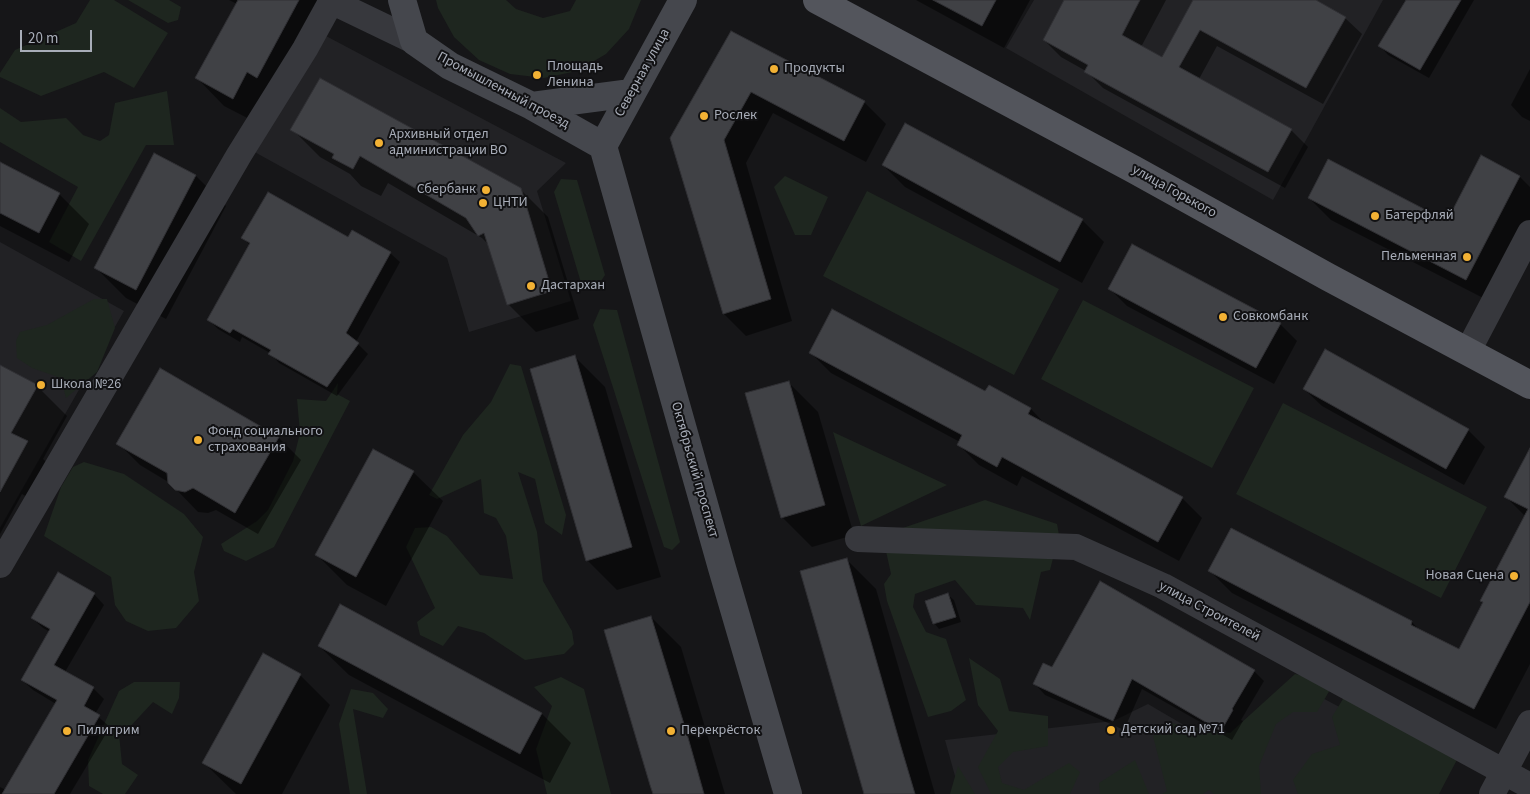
<!DOCTYPE html>
<meta charset="utf-8">
<style>
body{margin:0}
#map{position:relative;width:1530px;height:794px;overflow:hidden;background:#161618;font-family:"Source Sans 3",sans-serif}
canvas{display:block}
.scale{position:absolute;left:20px;top:30px;width:72px;height:22px;box-sizing:border-box;border:2px solid #a8adb8;border-top:0;padding-left:6px;font-size:15px;line-height:18px;white-space:nowrap;color:#a8adb8;-webkit-text-stroke:4px #111113;paint-order:stroke}
</style>
<div id="map">
<canvas width="1530" height="794"></canvas>
<div class="scale">20 m</div>
</div>
<script>
const ctx = document.querySelector('canvas').getContext('2d');
ctx.lineJoin = 'round';
function fillPath(path, color) { ctx.fillStyle = color; ctx.fill(path, 'evenodd'); }
const poly = rows => new Path2D(rows.map(r => 'M' + r).join(''));
function trace(path, color, width, dash) { ctx.strokeStyle = color; ctx.lineWidth = width; ctx.lineCap = dash ? 'butt' : 'round'; ctx.setLineDash(dash || []); ctx.stroke(path); }
function write(font, color, halo, rows, align = 'center') {
  ctx.font = font + ' "Source Sans 3",sans-serif'; ctx.lineWidth = 4; ctx.setLineDash([]); ctx.textBaseline = 'middle'; ctx.strokeStyle = halo; ctx.fillStyle = color; for (const [text, x, y, turn = 0] of rows) {
    ctx.save(); ctx.translate(x, y); ctx.rotate((+turn || 0) * Math.PI / 180); ctx.textAlign = isNaN(turn) ? turn : align; if (halo) ctx.strokeText(text, 0, 0); ctx.fillText(text, 0, 0); ctx.restore();
  }
}
const built = poly([
 [1034,0,1383,0,1273,200,1006,48],
 [309,27,566,163,537,191,571,301,469,332,447,258,240,144],
 [0,242,124,311,0,528],
 [1298,685,1445,763,1429,794,960,794,945,740,1113,721,1148,704,1223,748]
]);
const green = poly([
 [90,0,114,0,168,33,134,88,104,72,41,96,0,77,0,73,15,50,76,23],
 [128,0,169,0,181,7,178,20,168,23],
 [436,0,506,0,516,9,543,18,570,11,576,0,641,0,629,29,606,54,577,71,544,78,510,74,479,60,454,37,438,8],
 [167,91,174,145,146,145,81,261,49,242,78,187,0,142,0,108,21,122,66,118,83,135,100,141,109,135,115,103],
 [785,176,828,197,811,235,795,235,774,187],
 [561,179,577,180,605,275,595,290,582,286,554,192],
 [867,191,1059,289,1014,375,823,276],
 [94,299,107,299,115,328,97,372,66,398,61,378,32,368,17,358,16,341,20,332,47,325],
 [1083,300,1254,388,1212,468,1041,379],
 [600,309,617,310,680,542,672,550,664,547,593,325],
 [510,364,521,366,566,515,562,535,545,523,535,479,518,472,537,532,543,581,572,631,574,644,564,654,525,660,484,633,458,626,443,646,420,635,417,622,435,608,406,547,415,528,431,527,447,536,480,575,513,579,506,536,496,518,484,513,481,479,437,499,429,495,463,435,491,402],
 [338,383,337,394,350,401,274,547,246,561,224,551,221,544,257,521,268,510,293,461,300,433,297,399,326,401],
 [1283,403,1487,507,1441,598,1236,494],
 [833,432,947,485,861,526],
 [84,462,124,474,184,514,203,537,194,572,199,601,176,628,148,631,126,621,115,605,111,577,44,536,61,487,73,467],
 [985,500,1057,524,1059,535,1050,570,1041,572,1030,620,1023,608,976,605,955,580,915,594,913,607,926,632,946,639,966,700,951,711,928,717,887,601,884,584,891,574,884,542,891,532],
 [969,658,1000,679,1009,711,1048,716,1048,746,1013,752,998,767,1002,783,1024,790,1069,763,1080,772,1070,794,991,794,978,767,998,731,978,705],
 [1295,674,1334,683,1317,712,1293,712,1276,724,1259,766,1261,794,1214,794,1209,790,1203,794,1162,794,1167,791,1153,736,1170,723,1230,733],
 [561,677,584,689,611,794,547,794,536,749,552,706,534,687],
 [134,682,180,682,179,698,172,714,153,702,127,730,119,734,122,764,138,775,125,794,103,794,89,786,88,760,119,691],
 [351,689,373,693,388,709,383,718,353,709,367,794,350,794,339,724],
 [1349,689,1460,754,1439,794,1298,794,1293,780,1312,754,1340,745,1332,717],
 [1135,760,1149,794,1100,794,1099,783],
 [958,766,975,794,950,794]
]);
const shadow = poly([
 [229,0,341,0,261,125,224,106,197,78,237,4],
 [916,0,1030,0,1004,48],
 [1066,0,1166,0,1141,47,1162,59,1195,0,1313,0,1345,18,1362,34,1323,104,1217,46,1199,79,1291,130,1308,147,1285,188,1103,88,1086,71,1061,57,1044,40],
 [1407,0,1474,0,1429,78,1388,55,1380,46],
 [731,33,864,102,886,124,866,162,773,113,746,163,792,321,746,336,724,314,671,138],
 [1530,69,1530,121,1522,117,1511,105],
 [292,129,520,189,548,217,579,319,536,332,508,304,489,245,482,238,388,183,381,196,361,186,350,174,320,157],
 [155,154,196,176,226,206,166,319,126,298,96,268],
 [1481,157,1520,177,1530,187,1530,221,1489,301,1331,220,1309,198,1447,223],
 [0,163,59,194,89,224,69,262,0,226],
 [883,165,1082,220,1104,242,1082,283,905,187],
 [243,238,349,239,390,253,400,262,356,342,368,354,337,396,279,363,270,353,242,337,240,342,218,329,208,319,250,245],
 [1110,289,1280,324,1297,341,1274,384,1127,306],
 [811,353,986,393,989,387,1031,409,1046,425,1182,498,1202,518,1179,561,1022,476,1017,486,979,465,959,445,960,442,831,373],
 [575,357,605,387,661,577,617,590,587,560],
 [0,366,37,386,67,416,43,459,57,472,39,504,22,494,0,534],
 [161,370,279,438,301,460,258,534,216,510,208,513,198,512,170,483,140,465,118,443],
 [788,382,818,412,854,535,812,547,782,517],
 [1304,389,1468,430,1485,447,1464,485,1322,406],
 [1530,462,1530,664,1496,729,1232,593,1210,571,1231,530,1412,622,1421,632,1459,651,1525,516,1506,497],
 [413,472,443,501,386,606,347,585,317,555],
 [846,559,876,589,935,794,865,794],
 [94,594,104,605,65,672,93,688,104,699,95,714,110,727,70,794,0,794,0,787,6,790,56,704,33,690,22,680,50,632,43,628,32,618],
 [948,595,954,600,961,622,939,629,934,623],
 [651,617,681,647,725,794,654,794],
 [319,646,542,714,571,743,550,783,349,675],
 [263,655,300,675,330,705,282,794,236,794,204,763],
 [1052,668,1254,671,1264,681,1241,720,1243,721,1232,740,1142,689,1124,730,1045,695,1035,684]
]);
const building = poly([
 [238,0,299,0,257,78,247,72,233,99,195,78,238,0],
 [933,0,996,0,982,26,933,0],
 [1064,0,1140,0,1122,35,1162,57,1193,0,1316,0,1346,17,1306,88,1200,30,1179,67,1292,129,1268,172,1084,72,1088,65,1043,40,1064,0],
 [1406,0,1461,0,1420,70,1378,46,1406,0],
 [731,31,865,101,844,141,751,92,724,140,771,299,723,314,670,138,731,31],
 [320,78,521,188,552,291,507,305,484,233,478,236,466,218,360,156,353,169,332,158,334,154,290,130,320,78],
 [905,123,1083,219,1060,262,882,165,905,123],
 [154,153,196,175,136,290,94,268,154,153],
 [1481,155,1520,176,1466,280,1308,198,1328,159,1447,221,1481,155],
 [0,162,60,193,39,233,0,213,0,162],
 [268,192,348,237,352,230,391,252,346,333,359,343,327,387,268,354,271,350,233,329,230,333,207,320,250,243,241,238,268,192],
 [1132,244,1281,323,1256,368,1108,289,1132,244],
 [832,309,985,391,989,385,1031,408,1028,414,1183,497,1158,542,1002,457,997,467,957,445,962,435,809,353,832,309],
 [1325,349,1469,429,1446,469,1303,389,1325,349],
 [575,355,632,547,586,561,530,369,575,355],
 [0,365,38,385,11,433,28,441,0,492,0,365],
 [160,368,279,437,235,513,193,488,185,492,175,490,168,483,167,473,116,444,160,368],
 [789,381,825,505,781,518,745,393,789,381],
 [1530,448,1530,602,1474,709,1208,571,1231,528,1412,621,1411,625,1459,649,1483,602,1480,601,1528,509,1504,497,1530,448],
 [373,449,414,471,356,577,315,555,373,449],
 [847,558,901,747,915,794,864,794,800,571,847,558],
 [58,572,95,593,54,665,94,687,84,706,100,715,54,794,2,794,57,700,21,680,50,629,31,618,58,572],
 [1100,581,1255,670,1232,709,1233,710,1221,731,1132,679,1113,721,1033,684,1043,663,1052,667,1100,581],
 [948,593,956,617,933,624,925,601,948,593],
 [340,604,542,713,520,754,318,646,340,604],
 [651,616,687,734,704,794,653,794,650,785,604,630,651,616],
 [263,653,301,674,241,784,202,763,263,653]
]);
const minor = poly([
 [331,1,414,41],
 [1468,351,1530,233],
 [858,539,1076,547,1163,586,1530,786],
 [0,565,239,155,305,49,332,0],
 [1492,794,1530,723]
]);
const secondary = poly([
 [402,0,414,41,450,66,532,106,603,146],
 [532,106,631,93],
 [603,146,722,568,788,794],
 [603,146,683,0]
]);
const primary = poly([
 [817,0,1133,169,1328,277,1530,385]
]);
const markers = [
 [774,69,5,"#f2b134"],
 [537,75,5,"#f2b134"],
 [704,116,5,"#f2b134"],
 [379,143,5,"#f2b134"],
 [486,190,5,"#f2b134"],
 [483,203,5,"#f2b134"],
 [1375,216,5,"#f2b134"],
 [1467,257,5,"#f2b134"],
 [531,286,5,"#f2b134"],
 [1223,317,5,"#f2b134"],
 [41,385,5,"#f2b134"],
 [198,440,5,"#f2b134"],
 [1514,576,5,"#f2b134"],
 [1111,730,5,"#f2b134"],
 [67,731,5,"#f2b134"],
 [671,731,5,"#f2b134"]
];
const poiNames = [
 ["Площадь",547,67],
 ["Ленина",547,83],
 ["Продукты",784,69],
 ["Рослек",714,116],
 ["Архивный отдел",389,135],
 ["администрации ВО",389,151],
 ["Сбербанк",476,190,"right"],
 ["ЦНТИ",493,203],
 ["Батерфляй",1385,216],
 ["Пельменная",1457,257,"right"],
 ["Дастархан",541,286],
 ["Совкомбанк",1233,317],
 ["Школа №26",51,385],
 ["Фонд социального",208,432],
 ["страхования",208,448],
 ["Новая Сцена",1504,576,"right"],
 ["Детский сад №71",1121,730],
 ["Пилигрим",77,731],
 ["Перекрёсток",681,731]
];
const streetNames = [
 ["Северная улица",643,73,-61],
 ["Промышленный проезд",503,91,28],
 ["улица Горького",1174,192,29],
 ["Октябрьский проспект",694,470,74],
 ["улица Строителей",1209,612,28]
];
fillPath(built, '#222225');
fillPath(green, '#1e261f');
fillPath(shadow, '#0007');
fillPath(building, '#404145');
trace(building, '#303034', 1);
trace(minor, '#37383d', 26);
trace(secondary, '#45474d', 28);
trace(primary, '#53555c', 28);
for (const [x, y, r, color] of markers) { const dot = new Path2D(); dot.arc(x, y, r, 0, 2 * Math.PI); ctx.fillStyle = color; ctx.fill(dot); trace(dot, '#111113', 2); }
write('14px', '#a8adb8', '#111113', poiNames, 'left');
write('14px', '#a8adb8', '#111113', streetNames);
</script>
